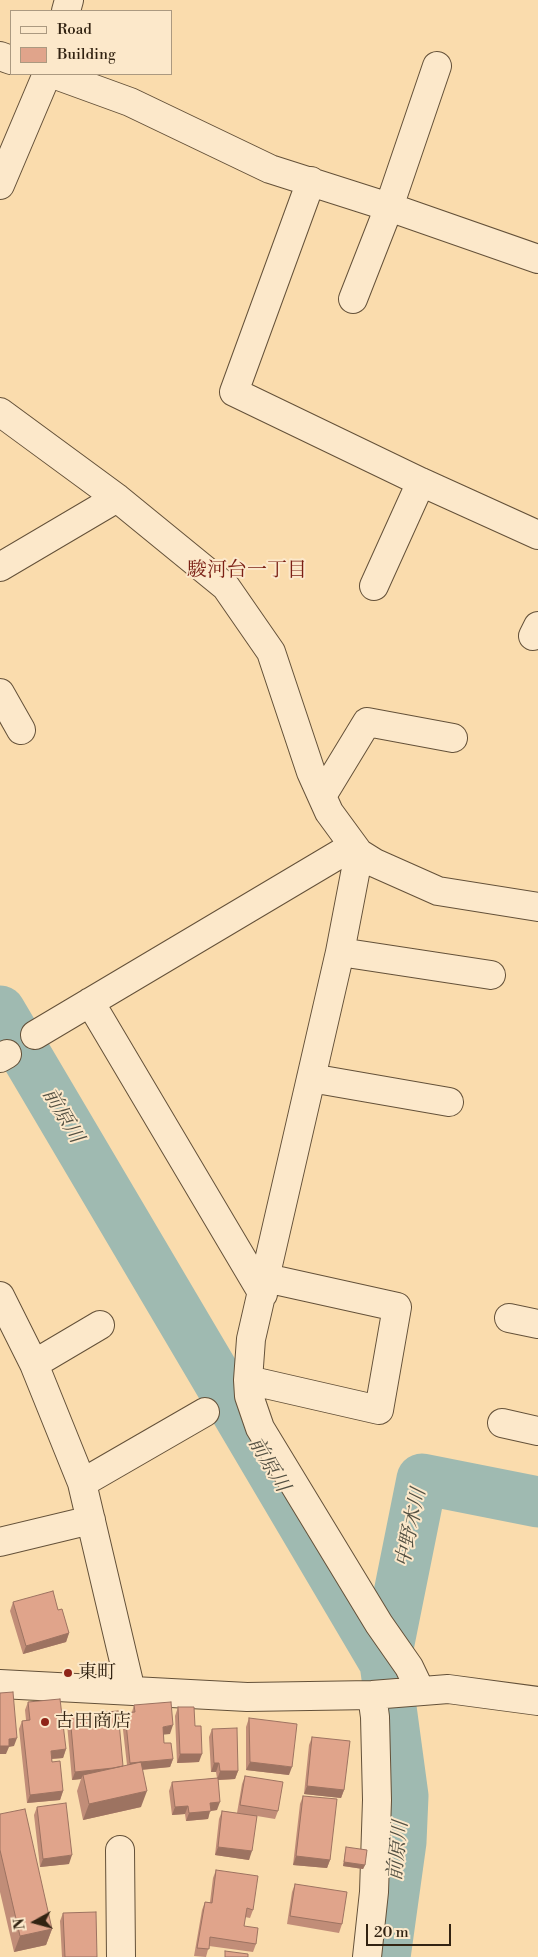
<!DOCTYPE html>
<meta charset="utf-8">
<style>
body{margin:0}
#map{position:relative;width:538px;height:1957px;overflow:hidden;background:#fadcad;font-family:"Libre Bodoni",serif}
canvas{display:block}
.legend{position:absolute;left:10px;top:10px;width:162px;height:65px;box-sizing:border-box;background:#fce8ca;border:1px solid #ab9980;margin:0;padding:6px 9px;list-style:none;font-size:15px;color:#322312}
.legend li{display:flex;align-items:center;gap:10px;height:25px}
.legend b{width:25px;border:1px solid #ab9980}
.north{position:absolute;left:10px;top:1897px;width:50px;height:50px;-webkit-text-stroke:4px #fce8ca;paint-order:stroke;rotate:263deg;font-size:14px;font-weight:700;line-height:20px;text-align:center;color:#322312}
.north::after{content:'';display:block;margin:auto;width:18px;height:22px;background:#322312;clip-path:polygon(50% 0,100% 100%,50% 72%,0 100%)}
.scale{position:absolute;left:366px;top:1924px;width:85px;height:22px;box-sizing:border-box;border:2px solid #322312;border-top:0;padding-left:6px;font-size:15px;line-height:18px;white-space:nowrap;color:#322312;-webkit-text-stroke:4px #fce8ca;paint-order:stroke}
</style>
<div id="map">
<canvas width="538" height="1957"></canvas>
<ul class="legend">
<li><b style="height:6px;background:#fce8ca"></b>Road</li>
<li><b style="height:14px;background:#e0a48b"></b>Building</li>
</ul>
<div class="north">N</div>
<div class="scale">20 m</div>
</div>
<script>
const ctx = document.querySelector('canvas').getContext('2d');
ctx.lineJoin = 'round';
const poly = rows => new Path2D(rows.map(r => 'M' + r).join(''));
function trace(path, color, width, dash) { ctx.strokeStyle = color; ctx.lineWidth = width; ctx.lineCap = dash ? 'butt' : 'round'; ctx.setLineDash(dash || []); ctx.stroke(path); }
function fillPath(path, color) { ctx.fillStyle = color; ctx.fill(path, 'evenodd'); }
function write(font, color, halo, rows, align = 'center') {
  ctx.font = font + ' "Libre Bodoni","Noto Serif JP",serif'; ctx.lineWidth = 4; ctx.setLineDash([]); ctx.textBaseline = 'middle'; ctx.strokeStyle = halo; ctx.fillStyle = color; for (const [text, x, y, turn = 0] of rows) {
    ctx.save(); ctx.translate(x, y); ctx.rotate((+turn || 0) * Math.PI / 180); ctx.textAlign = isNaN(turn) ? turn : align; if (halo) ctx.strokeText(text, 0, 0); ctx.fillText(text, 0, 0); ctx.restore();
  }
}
const river = poly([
 [0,1011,385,1663,403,1796,401,1842,385,1957],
 [385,1663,422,1479,538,1502]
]);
const minor = poly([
 [66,11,69,0],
 [0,56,11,60],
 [53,74,130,102,270,169,389,207,538,259],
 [311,181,234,392,421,482,538,535],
 [0,185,47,74],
 [353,299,389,207,437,66],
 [0,412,117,498,226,587,271,652,311,772,329,812,359,853,375,863,438,891,538,907],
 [0,567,117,498],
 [374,586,421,482],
 [533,636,538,626],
 [0,693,21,730],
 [322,796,367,722,453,738],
 [359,853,340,952,251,1339,248,1380,249,1396,260,1428,379,1624,409,1667,420,1690],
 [340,952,491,975],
 [90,1002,263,1294],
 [35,1035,353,846],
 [0,1058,7,1054],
 [311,1078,449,1102],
 [0,1296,34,1364,82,1483,131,1691],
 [509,1318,538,1324],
 [34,1364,100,1325],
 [248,1380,379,1410,397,1307,266,1278],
 [502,1423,538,1431],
 [82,1483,205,1412],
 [0,1542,91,1520],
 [0,1684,247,1697,372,1695,448,1689,538,1701],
 [120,1850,121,1957],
 [367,1957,374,1892,377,1800,375,1717,372,1695]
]);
const wall = poly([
 [13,1602,58,1610,69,1633,66,1642,23,1654,10,1611],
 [28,1702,66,1749,63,1758,52,1759,52,1762,63,1791,60,1800,27,1803,19,1729,22,1721,26,1720,25,1710],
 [134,1705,170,1734,164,1734,164,1743,173,1759,170,1767,142,1770,141,1807,83,1820,77,1791,81,1779,72,1780,67,1724,70,1715,123,1766,127,1765,122,1721,125,1713,132,1712],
 [178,1707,195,1726,199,1762,177,1763,175,1716],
 [249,1718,289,1775,246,1770,246,1727],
 [212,1729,238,1771,235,1779,218,1780,217,1810,210,1811,208,1819,186,1821,185,1814,172,1815,169,1791,172,1782,217,1778,216,1772,211,1772,209,1737],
 [312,1737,344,1790,341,1798,304,1794,309,1745],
 [245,1776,278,1811,275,1819,257,1816,249,1860,215,1855,219,1819,222,1811,237,1813,242,1784],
 [303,1796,330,1860,327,1868,293,1865,300,1804],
 [37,1807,69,1864,40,1867,34,1815],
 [0,1814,52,1929,46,1945,14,1952,0,1892],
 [346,1847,365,1865,363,1869,343,1866,345,1852],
 [216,1870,253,1910,250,1918,245,1917,244,1926,256,1944,253,1952,209,1946,206,1957,194,1956,202,1910,205,1902,210,1902,213,1878],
 [295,1884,342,1924,339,1933,287,1924,292,1892],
 [63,1913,97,1957,62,1957,60,1921]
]);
const shadedWall = poly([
 [69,1633,66,1642,23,1654,26,1646],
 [173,1725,170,1734,160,1735,163,1727],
 [17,1738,14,1746,9,1747,6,1754,0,1754,0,1746,9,1739],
 [66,1749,63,1758,48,1759,51,1751],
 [180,1754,202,1754,199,1762,177,1763],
 [173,1759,170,1767,127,1771,130,1763],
 [250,1762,292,1767,289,1775,246,1770],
 [214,1763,219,1763,216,1772,211,1772],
 [123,1767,83,1775,81,1779,72,1780,75,1772],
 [220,1771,238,1771,235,1779,217,1780],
 [307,1786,344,1790,341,1798,304,1794],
 [63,1791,60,1800,27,1803,30,1795],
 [147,1791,141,1807,83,1820,89,1804],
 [220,1802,217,1810,210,1811,208,1819,186,1821,189,1813,210,1803],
 [188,1806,185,1814,172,1815,175,1807],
 [218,1847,252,1851,249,1860,215,1855],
 [72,1855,69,1864,40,1867,43,1859],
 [296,1856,330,1860,327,1868,293,1865],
 [344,1862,365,1865,363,1869,343,1866],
 [52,1929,46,1945,14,1952,20,1936]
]);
const building = poly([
 [53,1591,58,1610,62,1609,69,1633,26,1646,13,1602,53,1591],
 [13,1692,17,1738,9,1739,9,1746,0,1746,0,1693,13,1692],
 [60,1699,66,1749,51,1751,52,1762,60,1761,63,1791,30,1795,22,1721,30,1720,28,1702,60,1699],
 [171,1702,173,1725,163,1727,164,1743,171,1743,173,1759,130,1763,125,1713,135,1712,134,1705,171,1702],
 [178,1707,194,1707,195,1726,201,1726,202,1754,180,1754,178,1707],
 [118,1711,123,1766,113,1768,75,1772,70,1715,118,1711],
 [249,1718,297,1724,292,1767,250,1762,249,1718],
 [237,1728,238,1771,220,1771,219,1763,214,1763,212,1729,237,1728],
 [312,1737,350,1741,344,1790,307,1786,312,1737],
 [141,1762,147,1791,89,1804,83,1775,141,1762],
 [245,1776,283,1782,278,1811,240,1805,245,1776],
 [218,1778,220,1802,210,1803,211,1811,189,1813,188,1806,175,1807,172,1782,218,1778],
 [303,1796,337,1799,330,1860,296,1856,303,1796],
 [66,1803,72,1855,43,1859,37,1807,66,1803],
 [25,1809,52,1929,20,1936,0,1850,0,1814,25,1809],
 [222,1811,257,1816,252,1851,218,1847,222,1811],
 [346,1847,367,1850,365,1865,344,1862,346,1847],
 [216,1870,258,1876,253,1910,247,1908,244,1926,258,1928,256,1944,210,1937,209,1949,197,1948,205,1902,212,1903,216,1870],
 [295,1884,347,1892,342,1924,290,1916,295,1884],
 [96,1912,97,1957,65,1957,63,1913,96,1912],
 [225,1951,248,1954,248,1957,225,1957,225,1951]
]);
const markers = [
 [68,1673,5,"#8f2418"],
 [45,1722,5,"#8f2418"]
];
const poiNames = [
 ["東町",78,1673],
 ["古田商店",55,1722]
];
const neighbourhoodNames = [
 ["駿河台一丁目",247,571]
];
const waterNames = [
 ["前原川",62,1116,59],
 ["前原川",268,1465,59],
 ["中野木川",412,1528,-78],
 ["前原川",399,1851,-84]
];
trace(river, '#9fbab1', 51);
trace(minor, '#645139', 30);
trace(minor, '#fce8ca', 28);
fillPath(wall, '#c18d78');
fillPath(shadedWall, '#9d7361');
fillPath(building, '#e0a48b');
trace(building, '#9d7361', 1);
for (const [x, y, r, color] of markers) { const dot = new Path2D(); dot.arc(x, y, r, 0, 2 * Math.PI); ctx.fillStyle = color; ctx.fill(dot); trace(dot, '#fce8ca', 2); }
write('19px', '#322312', '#fce8ca', poiNames, 'left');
write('20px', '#7a1f14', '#fce8ca', neighbourhoodNames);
write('italic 20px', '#535042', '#fce8ca', waterNames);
</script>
